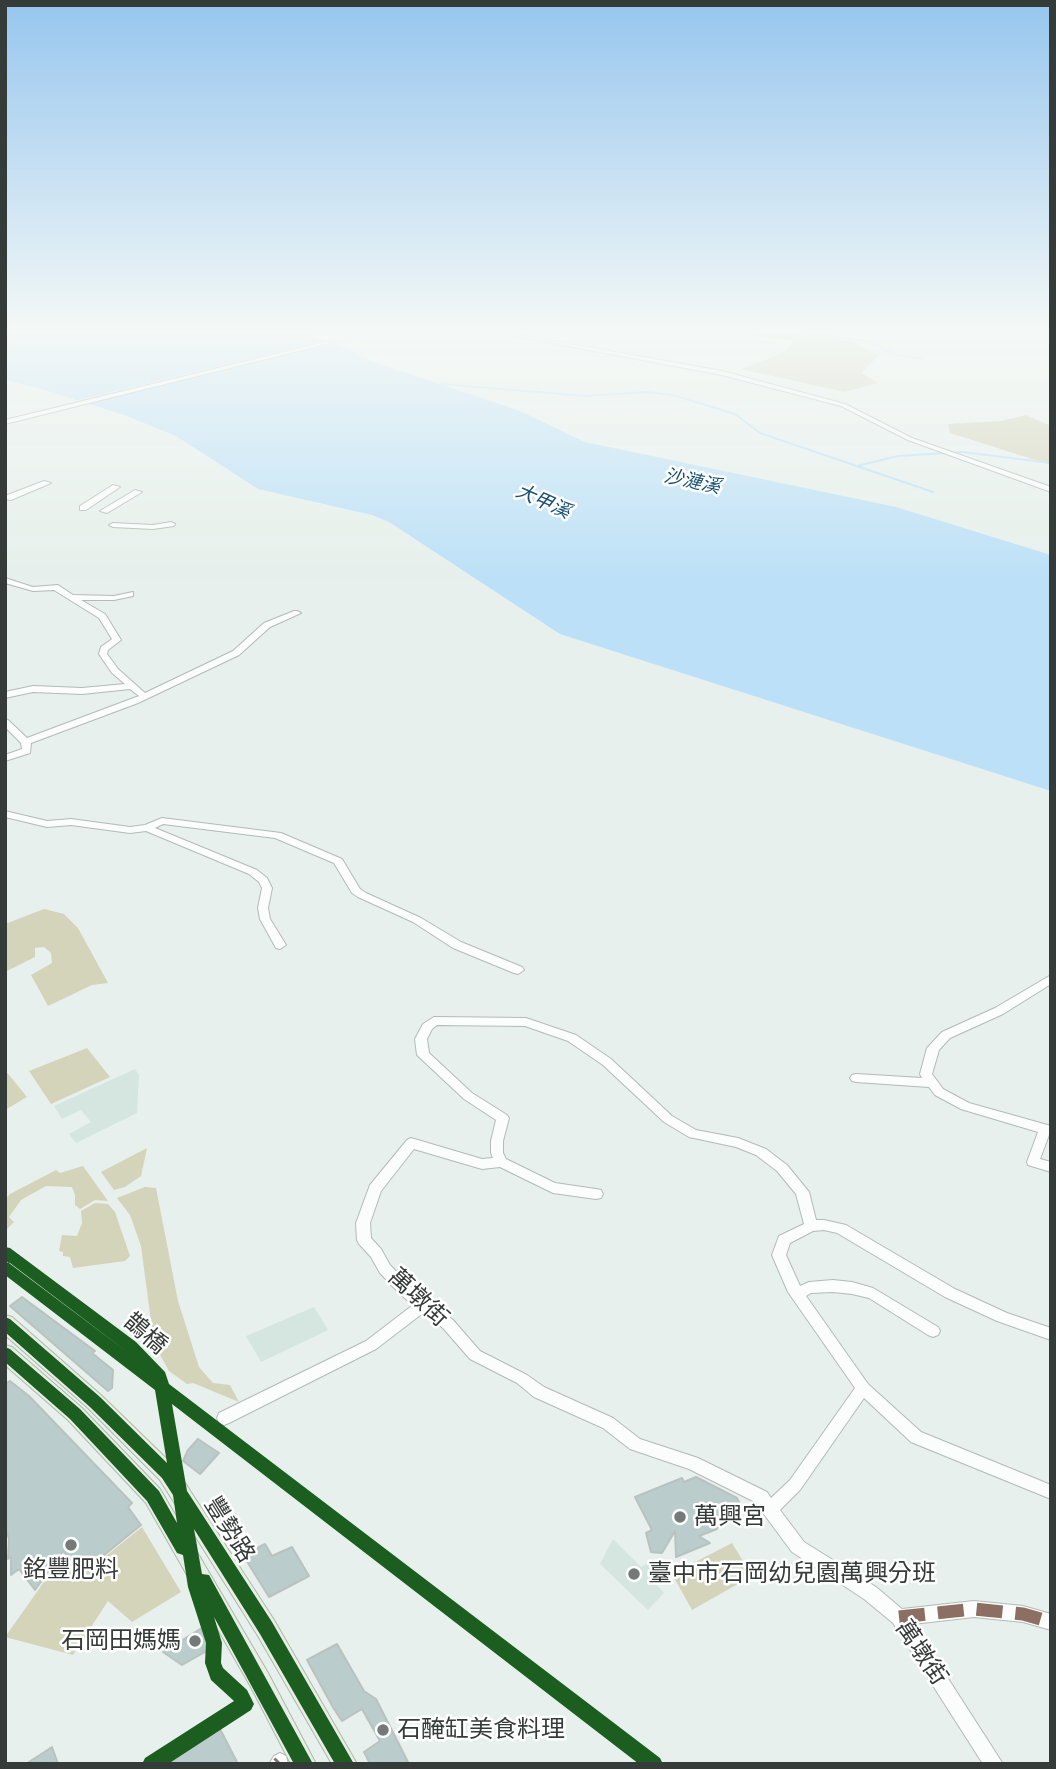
<!DOCTYPE html>
<meta charset="utf-8">
<style>
body{margin:0}
#map{position:relative;width:1056px;height:1769px;overflow:hidden;background:#e7f0ec;font-family:"Noto Sans",sans-serif}
canvas{display:block}
.frame{position:absolute;inset:0;border:7px solid #353b39;pointer-events:none}
</style>
<div id="map">
<canvas width="1056" height="1769"></canvas>
<div class="frame"></div>
</div>
<script>
const ctx = document.querySelector('canvas').getContext('2d');
ctx.lineJoin = 'round';
function fillPath(path, color) { ctx.fillStyle = color; ctx.fill(path, 'evenodd'); }
const poly = rows => new Path2D(rows.map(r => 'M' + r).join(''));
function trace(path, color, width, dash) { ctx.strokeStyle = color; ctx.lineWidth = width; ctx.lineCap = dash ? 'butt' : 'round'; ctx.setLineDash(dash || []); ctx.stroke(path); }
function write(font, color, halo, rows, align = 'center') {
  ctx.font = font + ' "Noto Sans","Noto Sans TC",sans-serif'; ctx.lineWidth = 5; ctx.setLineDash([]); ctx.textBaseline = 'middle'; ctx.strokeStyle = halo; ctx.fillStyle = color; for (const [text, x, y, turn = 0] of rows) {
    ctx.save(); ctx.translate(x, y); ctx.rotate((+turn || 0) * Math.PI / 180); ctx.textAlign = isNaN(turn) ? turn : align; if (halo) ctx.strokeText(text, 0, 0); ctx.fillText(text, 0, 0); ctx.restore();
  }
}
const built = poly([
 [135,1069,139,1075,137,1113,76,1143,69,1134,91,1122,81,1110,62,1119,54,1106],
 [314,1307,328,1330,261,1362,246,1336],
 [613,1539,641,1567,655,1559,664,1570,651,1578,664,1593,648,1610,600,1564]
]);
const green = poly([
 [737,333,802,333,853,342,879,355,861,373,878,383,845,392,740,369,781,354,794,341],
 [1026,415,1051,426,1051,465,950,433,948,424,1001,421],
 [44,909,64,914,78,928,108,983,92,985,48,1006,31,975,52,963,51,953,44,947,35,948,35,957,5,972,5,924],
 [87,1048,110,1077,51,1104,29,1071],
 [5,1070,27,1097,5,1110],
 [147,1148,141,1176,125,1187,114,1190,101,1172],
 [83,1166,108,1201,95,1200,80,1209,75,1205,75,1195,72,1187,46,1186,21,1200,9,1217,14,1222,5,1231,5,1199,10,1194,56,1170,60,1173],
 [145,1187,156,1188,178,1301,199,1367,213,1383,230,1385,239,1402,193,1383,187,1384,169,1371,154,1344,141,1246,130,1215,117,1198],
 [95,1203,108,1204,115,1212,130,1256,125,1261,73,1268,70,1257,63,1256,63,1252,59,1251,62,1235,77,1236,82,1223,81,1211],
 [142,1527,181,1592,132,1622,108,1601,73,1655,5,1637,63,1555,81,1576],
 [732,1543,752,1576,692,1610,672,1574]
]);
const water = poly([
 [5,333,303,333,350,349,365,359,520,411,585,442,896,507,1051,555,1051,791,560,634,389,522,372,515,258,489,176,436,124,415,38,388,5,380]
]);
const pier = poly([
 [331,339,339,341,79,405,70,402]
]);
const stream = poly([
 [802,333,867,341,897,355,922,359],
 [442,384,586,396,646,392,673,395,735,414,760,433,933,492],
 [857,466,898,456,963,452,1051,463]
]);
const building = poly([
 [22,1297,95,1351,92,1353,113,1370,112,1388,108,1391,10,1306,22,1297],
 [10,1381,29,1396,132,1503,128,1507,141,1525,82,1573,63,1551,35,1590,19,1569,11,1575,11,1557,8,1559,9,1539,5,1526,5,1384,10,1381],
 [198,1439,219,1453,200,1474,183,1461,188,1450,198,1439],
 [696,1477,737,1498,742,1508,716,1517,719,1524,717,1529,699,1536,710,1543,676,1557,675,1531,662,1553,651,1552,646,1533,652,1530,635,1497,682,1478,684,1482,696,1477],
 [265,1544,272,1556,292,1547,309,1576,269,1597,243,1555,265,1544],
 [205,1626,212,1648,182,1665,163,1652,205,1626],
 [337,1644,364,1691,376,1699,409,1764,370,1764,364,1752,380,1741,362,1709,342,1721,334,1709,307,1660,337,1644],
 [219,1727,238,1764,162,1764,219,1727],
 [52,1747,58,1764,26,1764,52,1747]
]);
const minor = poly([
 [362,333,370,333,5,424,5,420,362,333],
 [499,333,509,333,722,371,845,404,912,438,1051,487,1051,492,908,440,841,406,722,375,499,333],
 [44,481,51,483,11,500,5,499,5,496,44,481],
 [113,485,120,487,86,510,80,510,80,506,113,485],
 [135,490,142,492,107,513,100,511,135,490],
 [171,522,175,524,174,526,153,529,113,527,109,525,113,523,153,525,171,522],
 [5,578,33,587,58,585,73,595,114,596,133,592,133,596,114,600,81,600,105,614,121,640,108,650,107,654,118,669,145,693,233,651,264,623,294,611,297,611,301,613,270,627,239,655,138,703,31,743,30,753,5,761,5,755,22,749,21,743,5,727,5,719,8,720,27,738,139,696,130,689,82,694,33,692,5,698,5,692,33,686,82,688,125,684,112,673,99,654,101,647,112,639,99,618,54,590,33,591,5,583,5,578],
 [5,811,47,821,71,819,130,827,145,825,162,818,281,833,342,859,360,889,366,893,421,918,461,942,522,967,524,970,518,974,514,973,453,948,413,922,358,897,352,893,334,863,275,838,163,824,155,828,257,870,267,878,272,888,268,908,270,919,286,945,280,949,276,948,260,919,258,908,262,888,259,882,249,874,146,831,130,833,71,825,47,827,5,817,5,811],
 [1051,975,1051,984,1003,1014,950,1038,939,1050,932,1074,943,1089,969,1103,1051,1126,1051,1136,1049,1135,1040,1159,1051,1162,1051,1172,1028,1165,1027,1162,1038,1132,961,1109,935,1095,929,1087,856,1082,852,1081,850,1078,852,1075,856,1074,922,1078,920,1074,927,1048,942,1032,995,1008,1051,975],
 [434,1017,526,1018,576,1035,611,1059,672,1116,696,1130,738,1138,766,1149,787,1165,809,1192,816,1220,824,1220,846,1225,955,1289,1007,1313,1051,1328,1051,1340,997,1321,945,1297,837,1233,824,1230,813,1231,790,1243,786,1255,800,1286,809,1282,833,1280,852,1282,873,1288,938,1327,940,1331,938,1335,933,1337,928,1335,869,1298,852,1294,833,1292,811,1293,806,1296,868,1384,921,1432,1051,1485,1051,1499,911,1442,864,1398,800,1490,780,1510,804,1542,876,1587,902,1609,974,1601,1023,1606,1051,1614,1051,1630,1023,1622,974,1617,913,1624,1003,1764,983,1764,893,1623,864,1599,792,1552,755,1502,689,1469,630,1449,603,1428,534,1397,517,1383,470,1359,443,1328,423,1313,376,1349,229,1423,224,1425,219,1423,217,1418,219,1413,366,1341,413,1305,400,1294,380,1273,371,1257,359,1244,357,1240,356,1223,370,1185,407,1140,411,1138,482,1159,493,1158,491,1153,491,1141,496,1120,464,1099,417,1055,415,1039,423,1024,434,1017],
 [437,1025,525,1026,568,1041,603,1065,664,1122,689,1137,736,1147,756,1155,777,1171,796,1194,804,1224,779,1236,772,1255,788,1292,855,1388,790,1480,771,1498,767,1492,698,1458,640,1439,613,1418,544,1387,527,1375,480,1351,453,1320,410,1286,390,1265,381,1249,371,1238,370,1223,381,1191,414,1149,482,1169,500,1167,553,1193,596,1199,601,1198,603,1194,601,1190,596,1189,555,1183,506,1159,503,1153,503,1141,509,1118,507,1115,472,1093,429,1053,427,1039,432,1029,437,1025],
 [280,1753,286,1756,288,1764,269,1764,274,1756,280,1753]
]);
const major = poly([
 [5,1315,12,1317,102,1396,174,1466,274,1620,357,1764,332,1764,258,1636,160,1480,88,1408,5,1335,5,1315],
 [5,1345,12,1347,82,1408,160,1489,268,1673,316,1764,291,1764,252,1689,146,1503,68,1420,5,1365,5,1345]
]);
const quiet = poly([
 [899,1617,974,1609,1023,1614,1051,1622],
 [278,1764,280,1762]
]);
const cycleway = poly([
 [5,1247,10,1248,136,1342,165,1372,169,1384,660,1758,663,1764,639,1764,172,1404,187,1491,272,1622,354,1764,335,1764,260,1634,194,1529,202,1574,209,1575,313,1764,294,1764,214,1617,222,1643,221,1663,223,1668,247,1690,254,1704,251,1710,168,1764,142,1764,145,1758,234,1701,211,1680,205,1663,206,1643,188,1587,183,1555,177,1553,147,1501,70,1419,5,1362,5,1347,10,1349,80,1409,159,1491,177,1523,173,1495,162,1478,90,1407,5,1332,5,1317,10,1319,100,1397,167,1463,155,1390,5,1275,5,1262,10,1263,130,1354,5,1260,5,1247]
]);
const markers = [
 [680,1517,7,"#737a78"],
 [71,1545,7,"#737a78"],
 [634,1574,7,"#737a78"],
 [195,1641,7,"#737a78"],
 [383,1730,7,"#737a78"]
];
const farWaternames = [
 ["沙漣溪",692,482,12],
 ["大甲溪",543,502,24]
];
const nearStreetnames = [
 ["萬墩街",418,1298,43],
 ["鵲橋",145,1334,41],
 ["豐勢路",229,1530,58],
 ["萬墩街",921,1653,56]
];
const nearPoinames = [
 ["萬興宮",694,1517],
 ["銘豐肥料",71,1570,"center"],
 ["臺中市石岡幼兒園萬興分班",648,1574],
 ["石岡田媽媽",181,1641,"right"],
 ["石醃缸美食料理",397,1730]
];
fillPath(built, '#d4e6df');
fillPath(green, '#d4d4ba');
fillPath(water, '#bce0f7');
fillPath(pier, '#e7f0ec');
trace(stream, '#bce0f7', 2);
fillPath(building, '#bacccb');
trace(building, '#bac2c0', 2);
trace(minor, '#b3bab7', 2);
trace(major, '#acb9a9', 2);
fillPath(minor, '#fbfdfc');
fillPath(major, '#e8eee5');
trace(quiet, '#8d6e63', 13, [26, 13]);
fillPath(cycleway, '#1b5e20');
const sky = ctx.createLinearGradient(0, 0, 0, 580);
sky.addColorStop(0, '#96c6ee');
sky.addColorStop(0.57, '#f4f8f6');
sky.addColorStop(1, '#f4f8f600');
ctx.fillStyle = sky;
ctx.fillRect(0, 0, 1056, 580);
for (const [x, y, r, color] of markers) { const dot = new Path2D(); dot.arc(x, y, r, 0, 2 * Math.PI); ctx.fillStyle = color; ctx.fill(dot); trace(dot, '#fff', 2.5); }
write('italic 19px', '#164f70', '#fff', farWaternames);
write('24px', '#353b39', '#fff', nearStreetnames);
write('24px', '#353b39', '#fff', nearPoinames, 'left');
</script>
